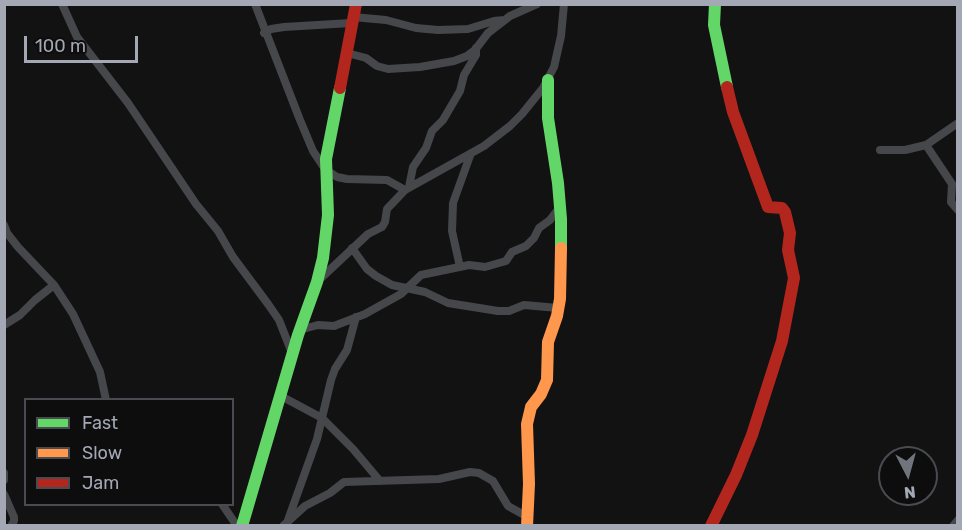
<!DOCTYPE html>
<style>
body{margin:0}
#map{position:relative;width:962px;height:530px;overflow:hidden;background:#121213;font-family:Rubik,sans-serif}
canvas{display:block}
.frame{position:absolute;inset:0;border:6px solid #a3a8b4;pointer-events:none}
.legend{position:absolute;left:24px;top:398px;width:210px;height:108px;box-sizing:border-box;background:#0d0d0e;border:2px solid #494b50;margin:0;padding:8px 10px;list-style:none;font-size:18px;color:#a3a8b4}
.legend li{display:flex;align-items:center;gap:12px;height:30px}
.legend b{width:30px;border:2px solid #494b50}
.north{position:absolute;left:878px;top:446px;width:60px;height:60px;box-sizing:border-box;background:#0d0d0e;border:2px solid #494b50;border-radius:50%;rotate:174deg;font-size:16px;font-weight:700;line-height:24px;text-align:center;color:#a3a8b4}
.north::after{content:'';display:block;margin:auto;width:21px;height:27px;background:#70747c;clip-path:polygon(50% 0,100% 100%,50% 72%,0 100%)}
.scale{position:absolute;left:24px;top:36px;width:114px;height:27px;box-sizing:border-box;border:3px solid #a3a8b4;border-top:0;padding-left:8px;font-size:18px;line-height:21px;white-space:nowrap;color:#a3a8b4;-webkit-text-stroke:4px #0d0d0e;paint-order:stroke}
</style>
<div id="map">
<canvas width="962" height="530"></canvas>
<div class="frame"></div>
<ul class="legend">
<li><b style="height:8px;background:#63d668"></b>Fast</li>
<li><b style="height:8px;background:#ff974d"></b>Slow</li>
<li><b style="height:8px;background:#b3261e"></b>Jam</li>
</ul>
<div class="north">N</div>
<div class="scale">100 m</div>
</div>
<script>
const ctx = document.querySelector('canvas').getContext('2d');
ctx.lineJoin = 'round';
const poly = rows => new Path2D(rows.map(r => 'M' + r).join(''));
function trace(path, color, width, dash) { ctx.strokeStyle = color; ctx.lineWidth = width; ctx.lineCap = dash ? 'butt' : 'round'; ctx.setLineDash(dash || []); ctx.stroke(path); }
const street = poly([
 [62,4,77,37,128,103,196,204,218,231,233,257,268,304,279,320,292,353],
 [255,4,300,120,313,151,325,169,337,177,347,179,387,180,405,190],
 [353,17,386,20,416,28,438,30,468,29,494,21,504,20],
 [264,33,271,29,284,27,351,23],
 [347,53,366,58,377,66,388,69,420,67,454,61,467,56,475,50,488,33,510,16,537,4],
 [926,145,952,184,951,202,958,210],
 [880,150,905,150,926,145,958,123],
 [409,187,413,167,426,148,432,131,443,120,460,91,464,75,476,55,476,48],
 [4,225,7,233,18,247,54,285,73,314,100,372,106,400],
 [352,248,367,269,376,276,392,285,425,292,448,303,498,311,509,311,524,305,558,308],
 [460,267,452,231,453,203,471,153],
 [319,280,368,234,382,227,385,222,387,209,405,190,484,146,510,126,522,114,543,88,554,67,561,36,564,4],
 [4,325,20,315,35,300,54,285],
 [299,330,318,325,334,326,365,314,401,294,421,275,469,265,485,267,506,261,512,252,526,246,534,238,539,228,550,220,560,207],
 [279,395,322,418,353,449,380,481],
 [4,473,4,480],
 [4,494,14,517,14,521,11,526],
 [222,504,237,526],
 [288,520,317,439,331,380,335,369,347,350,356,317],
 [283,526,305,506,330,493,344,482,439,479,470,472,479,473,493,481,508,506,526,516],
 [953,526,958,520]
]);
const fast = poly([
 [715,4,714,25,727,87],
 [548,80,548,118,558,183,561,219,561,248],
 [242,526,298,335,317,282,323,258,328,215,326,159,340,88]
]);
const slow = poly([
 [527,526,529,484,527,424,531,407,541,394,547,380,548,342,557,316,560,299,561,248]
]);
const jam = poly([
 [340,88,356,4],
 [711,526,736,475,752,435,782,341,794,278,788,250,790,233,785,212,782,208,768,207,733,112,727,87]
]);
trace(street, '#46474b', 8);
trace(fast, '#63d668', 12);
trace(slow, '#ff974d', 12);
trace(jam, '#b3261e', 12);
</script>
